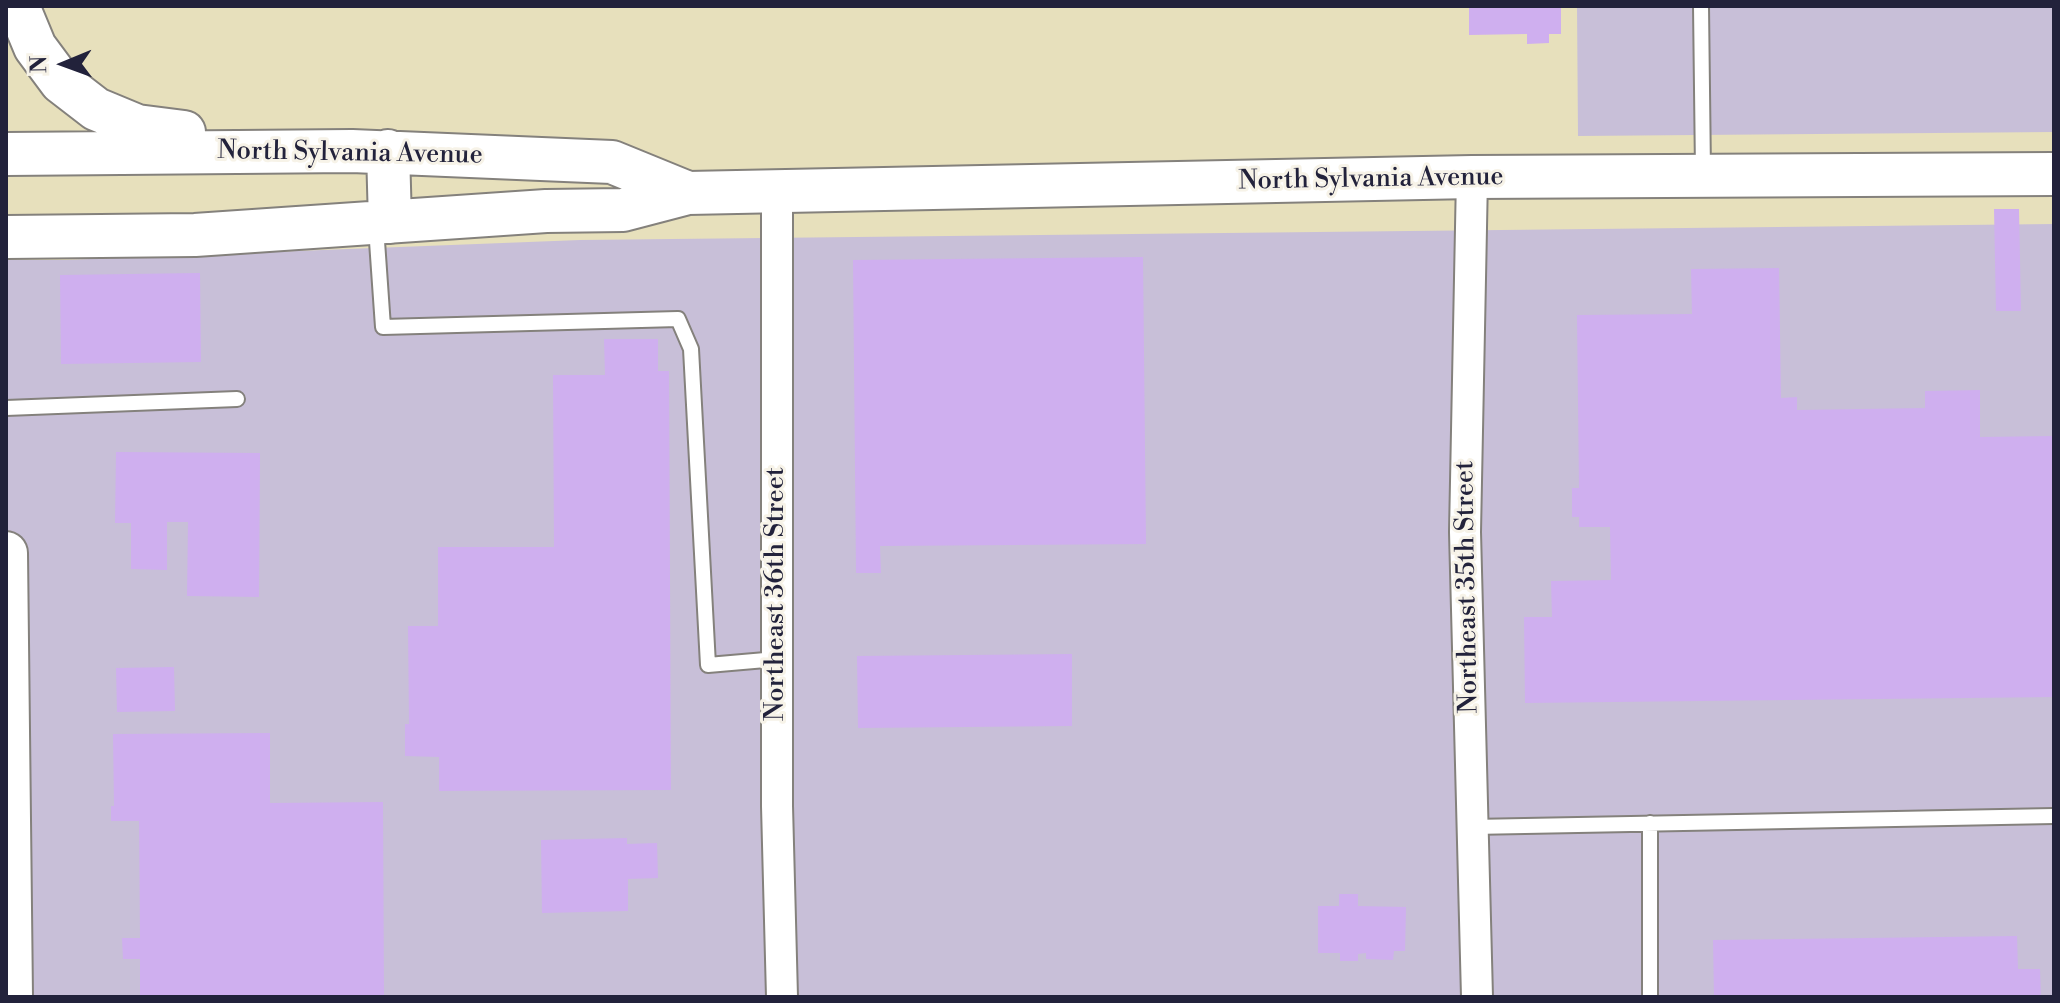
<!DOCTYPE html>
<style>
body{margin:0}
#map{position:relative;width:2060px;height:1003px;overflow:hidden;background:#e7e0bc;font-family:"Libre Bodoni",serif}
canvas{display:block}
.frame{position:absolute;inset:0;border:8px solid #22223b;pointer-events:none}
.north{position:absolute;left:24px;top:24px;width:80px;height:80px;-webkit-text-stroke:6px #f7f3e8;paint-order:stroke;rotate:269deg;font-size:22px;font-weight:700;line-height:32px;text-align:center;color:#22223b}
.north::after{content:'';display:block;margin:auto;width:28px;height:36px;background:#22223b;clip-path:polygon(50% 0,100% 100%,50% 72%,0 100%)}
</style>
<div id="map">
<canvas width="2060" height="1003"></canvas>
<div class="frame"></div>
<div class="north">N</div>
</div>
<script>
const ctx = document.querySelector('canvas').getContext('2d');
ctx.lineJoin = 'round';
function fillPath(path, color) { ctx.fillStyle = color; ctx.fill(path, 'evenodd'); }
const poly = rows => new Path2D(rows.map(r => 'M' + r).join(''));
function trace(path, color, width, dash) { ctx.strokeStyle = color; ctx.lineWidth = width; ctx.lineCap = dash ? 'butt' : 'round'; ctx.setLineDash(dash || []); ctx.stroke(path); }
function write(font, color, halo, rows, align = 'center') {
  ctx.font = font + ' "Libre Bodoni",serif'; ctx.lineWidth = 6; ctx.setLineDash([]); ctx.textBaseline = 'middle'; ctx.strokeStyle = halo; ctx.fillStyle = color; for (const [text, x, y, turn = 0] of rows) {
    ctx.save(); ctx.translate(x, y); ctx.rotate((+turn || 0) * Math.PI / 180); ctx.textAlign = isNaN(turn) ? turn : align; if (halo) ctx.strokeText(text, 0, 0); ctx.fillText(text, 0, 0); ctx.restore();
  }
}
const industrial = poly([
 [1577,6,2054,6,2054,132,1578,136],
 [2054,224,2054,997,6,997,6,260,65,260,580,240]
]);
const building = poly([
 [1469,6,1561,6,1561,34,1549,34,1549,43,1527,44,1527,34,1469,35],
 [1994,209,2019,209,2021,311,1996,311],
 [1143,257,1146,544,880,546,881,573,856,573,853,260],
 [1779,268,1781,398,1797,397,1797,410,1925,408,1925,391,1980,390,1980,437,2054,436,2054,697,1525,703,1524,617,1552,617,1551,581,1611,580,1610,527,1579,527,1579,517,1572,517,1572,488,1579,488,1577,315,1692,314,1691,269],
 [200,273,201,362,61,364,60,275],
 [604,339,658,339,658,371,669,371,671,790,439,791,439,757,405,756,405,724,409,724,408,626,438,626,438,547,554,547,553,375,605,375],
 [116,452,260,453,259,597,187,596,188,522,167,522,167,570,131,569,131,523,115,523],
 [1072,654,1072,726,858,728,857,656],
 [174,667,175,711,117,712,116,668],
 [270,733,270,803,383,802,384,997,140,997,140,959,123,959,122,938,140,938,139,821,111,821,111,806,114,806,113,734],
 [627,838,627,844,657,843,658,878,628,879,628,911,542,913,541,840],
 [1339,894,1358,894,1358,906,1406,907,1405,951,1394,951,1393,960,1366,959,1366,953,1358,954,1358,961,1340,961,1340,953,1318,953,1318,906,1339,906],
 [2017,936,2018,969,2040,969,2041,997,1714,997,1713,940]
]);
const service = poly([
 [1701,6,1703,172],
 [376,227,383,327,678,319,691,349,708,665,777,659],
 [6,408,237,399],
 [1650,823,1650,997],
 [1472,827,2054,816]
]);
const minor = poly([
 [1472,177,1465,532,1477,997],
 [777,191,777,806,782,997]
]);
const secondary = poly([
 [18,6,35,47,61,82,96,109,137,126,184,132],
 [388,151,390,222],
 [6,154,352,151,612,162,688,193],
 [6,237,195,235,546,211,623,210,688,193,1472,177,2054,174],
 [6,553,11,997]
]);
const streetNames = [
 ["North Sylvania Avenue",350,154,1],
 ["North Sylvania Avenue",1371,180,-1],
 ["Northeast 35th Street",1468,587,-91],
 ["Northeast 36th Street",777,594,-90]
];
fillPath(industrial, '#c8bfd8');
fillPath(building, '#cfafef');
trace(service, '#84817c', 18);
trace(minor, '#84817c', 34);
trace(secondary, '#84817c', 46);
trace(service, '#fff', 14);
trace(minor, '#fff', 30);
trace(secondary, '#fff', 42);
write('26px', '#22223b', '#f7f3e8', streetNames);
</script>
